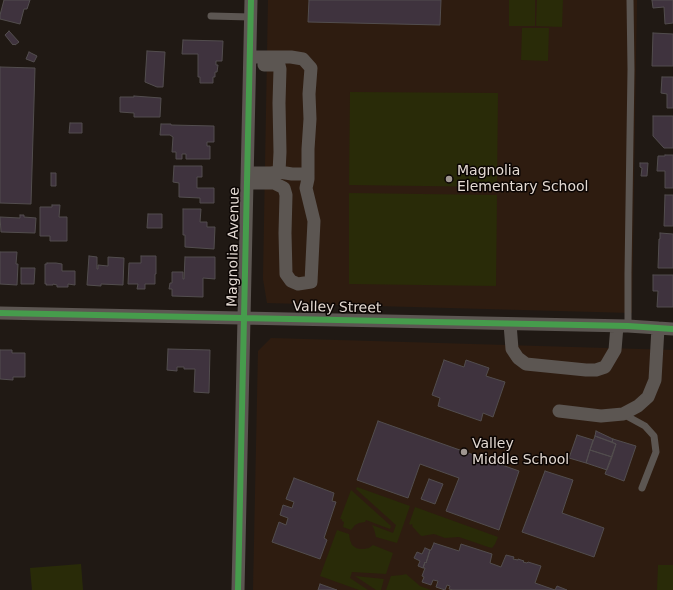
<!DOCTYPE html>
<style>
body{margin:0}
canvas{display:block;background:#201914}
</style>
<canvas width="673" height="590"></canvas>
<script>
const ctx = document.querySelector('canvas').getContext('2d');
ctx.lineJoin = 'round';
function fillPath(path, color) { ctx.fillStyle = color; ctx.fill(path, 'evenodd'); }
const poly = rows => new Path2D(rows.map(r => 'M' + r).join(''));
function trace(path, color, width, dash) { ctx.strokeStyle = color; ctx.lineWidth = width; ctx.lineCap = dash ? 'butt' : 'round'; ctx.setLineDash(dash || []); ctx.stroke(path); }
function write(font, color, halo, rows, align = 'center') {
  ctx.font = font + ' "DejaVu Sans",sans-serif'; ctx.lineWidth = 3; ctx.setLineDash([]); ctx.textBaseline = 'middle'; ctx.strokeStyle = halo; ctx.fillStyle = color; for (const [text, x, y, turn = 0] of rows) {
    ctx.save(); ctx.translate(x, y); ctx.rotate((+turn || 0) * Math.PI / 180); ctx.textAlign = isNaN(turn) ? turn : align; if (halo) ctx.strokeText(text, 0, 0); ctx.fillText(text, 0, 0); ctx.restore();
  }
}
const built = poly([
 [268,0,637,0,636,56,632,313,267,303,263,279],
 [271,338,673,350,673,590,253,590,258,351]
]);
const green = poly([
 [509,0,535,0,535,26,509,26],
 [537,0,563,0,562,27,536,26],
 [522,28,549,28,548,61,521,60],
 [350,92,498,93,497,187,349,185],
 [349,193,497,195,496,286,349,284],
 [357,487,410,506,397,543,376,537,374,529,372,525,393,533,396,525,356,489],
 [351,490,391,526,390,529,366,520,365,522,359,523,355,525,351,530,343,527,344,522,342,521,342,519,340,519],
 [415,507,498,537,495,544,492,548,488,547,459,537,445,538,434,534,422,536,420,535,412,526,413,525,411,524,411,525,409,524],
 [337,530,349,534,350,540,352,545,356,548,360,549,364,549,369,548,373,545,393,553,386,574,352,572,350,578,368,590,359,590,320,576],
 [81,564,83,590,32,590,30,568],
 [658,565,673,565,673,590,657,590],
 [406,574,420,586,431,590,386,590,391,576,402,575],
 [355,576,384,579,381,590,376,590]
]);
const building = poly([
 [4,0,30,0,27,9,24,9,20,24,0,19,0,15,4,0],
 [309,0,441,0,440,25,308,22,309,0],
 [652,0,673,0,673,23,665,24,664,7,653,8,652,0],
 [9,31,19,42,15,45,14,44,13,45,5,35,9,31],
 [653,33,673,34,673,66,652,66,653,33],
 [183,40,223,41,222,61,216,61,216,65,218,65,217,72,215,72,215,77,213,77,213,83,200,83,200,77,198,77,198,54,182,54,183,40],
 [147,51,165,52,163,87,157,87,145,82,147,51],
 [29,52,37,56,34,62,26,59,29,52],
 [0,67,35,68,31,204,0,203,0,67],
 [662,77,673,77,673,108,667,108,667,94,661,93,662,77],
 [134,96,161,98,160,117,134,117,134,113,120,112,120,97,134,97,134,96],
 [653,116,673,116,673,148,664,148,653,136,653,116],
 [70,123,82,123,82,133,69,133,70,123],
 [161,124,171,124,171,125,214,126,214,142,207,142,207,146,210,146,210,159,186,159,186,154,182,154,182,159,176,159,176,152,172,152,173,137,170,135,160,135,161,124],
 [665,155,673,155,673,188,665,188,665,171,657,171,658,156,665,156,665,155],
 [640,163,648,163,647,176,641,176,642,168,640,167,640,163],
 [174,166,202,166,202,177,197,177,197,188,214,188,214,203,200,203,200,198,179,197,179,183,173,182,174,166],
 [51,173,56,173,56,186,51,186,51,173],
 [665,195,673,195,673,226,664,226,665,195],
 [52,205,60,205,59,217,67,217,67,241,50,241,50,236,40,236,40,207,52,207,52,205],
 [183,209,201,209,200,222,207,222,207,227,215,227,214,249,185,247,185,235,183,235,183,209],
 [148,214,162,214,162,228,147,228,148,214],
 [20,215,24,215,24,217,36,218,35,233,1,232,0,217,20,218,20,215],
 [660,233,673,234,673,268,658,268,659,239,660,239,660,233],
 [0,252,17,252,16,264,18,264,17,285,0,284,0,252],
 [89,256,97,257,97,269,98,269,98,265,108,266,108,257,124,258,123,285,101,284,101,286,87,285,89,256],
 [141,256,156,256,156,274,155,274,155,284,145,284,145,289,137,289,138,284,128,284,129,263,141,263,141,256],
 [185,257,215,257,215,279,203,278,203,297,172,296,172,289,169,289,170,283,172,283,172,272,183,272,183,279,184,279,185,257],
 [47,263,56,263,62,264,62,271,75,271,75,285,68,284,68,287,57,287,57,285,53,284,53,285,46,285,47,284,45,284,45,264,47,264,47,263],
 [21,268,35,268,34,284,21,284,21,268],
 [653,275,673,275,673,307,657,307,658,291,653,291,653,275],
 [168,349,210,350,209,393,194,392,195,369,184,369,184,367,177,367,177,371,167,370,168,349],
 [0,350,12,350,12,353,25,353,25,377,13,377,13,380,0,379,0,350],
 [444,360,464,367,466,360,489,368,486,376,505,382,493,417,483,413,481,421,438,406,440,398,432,395,444,360],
 [378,421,519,471,499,530,446,511,459,478,420,464,408,498,357,480,378,421],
 [596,431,613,439,612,442,595,436,596,431],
 [577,435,593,440,586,463,569,458,577,435],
 [595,436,616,444,612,457,590,450,595,436],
 [613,439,636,446,624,481,605,474,616,444,612,442,613,439],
 [590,450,612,457,607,470,586,463,590,450],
 [545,471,573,480,562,513,604,528,594,557,522,532,545,471],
 [294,478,334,493,332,501,336,502,324,538,327,540,320,559,272,542,279,522,286,525,288,518,280,515,283,505,292,508,294,502,286,499,294,478],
 [429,479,443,484,435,504,421,499,429,479],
 [434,543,459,551,461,544,492,554,490,563,501,567,506,555,514,557,513,559,518,560,518,559,524,561,523,562,527,563,528,562,541,566,535,583,555,590,557,586,567,590,453,590,449,589,450,586,447,585,445,590,436,587,438,581,433,580,431,585,422,582,424,577,422,576,425,568,423,568,425,562,426,563,430,550,431,550,434,543],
 [425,548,430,550,426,563,425,562,423,568,418,566,420,561,414,558,417,552,422,554,425,548],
 [320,584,337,590,318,590,320,584]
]);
const service = poly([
 [211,16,251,17],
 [628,326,628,273,631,69,630,0],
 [623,414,645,426,654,436,656,452,642,488]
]);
const minor = poly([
 [279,172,292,174,308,174],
 [248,173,271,173,279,172,280,152,279,103,280,69,279,65,264,65],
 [247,183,274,183,284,188,286,195,285,233,286,274,291,281,298,284,311,282,314,221,306,188,308,179,308,149,310,119,309,94,311,68,303,59,291,57,250,57],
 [0,313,628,326,673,329],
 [510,324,512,349,518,358,526,364,586,370,596,370,605,367,615,350,617,326],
 [559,411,601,416,623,414,638,406,648,397,655,380,658,328],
 [238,590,251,0]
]);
const cycleway = poly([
 [0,313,628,326,673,329],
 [238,590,251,0]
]);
const markers = [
 [449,179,4,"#9f9690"],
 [464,452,4,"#9f9690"]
];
const poiNames = [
 ["Magnolia",457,171],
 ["Elementary School",457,187],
 ["Valley",472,444],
 ["Middle School",472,460]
];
const streetNames = [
 ["Magnolia Avenue",234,247,-89],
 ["Valley Street",337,308,1]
];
fillPath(built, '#2e1c10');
fillPath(green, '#292b08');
fillPath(building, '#3f333e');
trace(building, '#524d4e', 1);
trace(service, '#5c5652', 7);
trace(minor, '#5c5652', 13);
trace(cycleway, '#469c4c', 6);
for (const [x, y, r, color] of markers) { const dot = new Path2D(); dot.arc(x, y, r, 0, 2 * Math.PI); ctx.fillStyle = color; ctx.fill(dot); trace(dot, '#0b0503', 1.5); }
write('14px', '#e3d9d2', '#0b0503', poiNames, 'left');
write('14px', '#e3d9d2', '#0b0503', streetNames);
</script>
